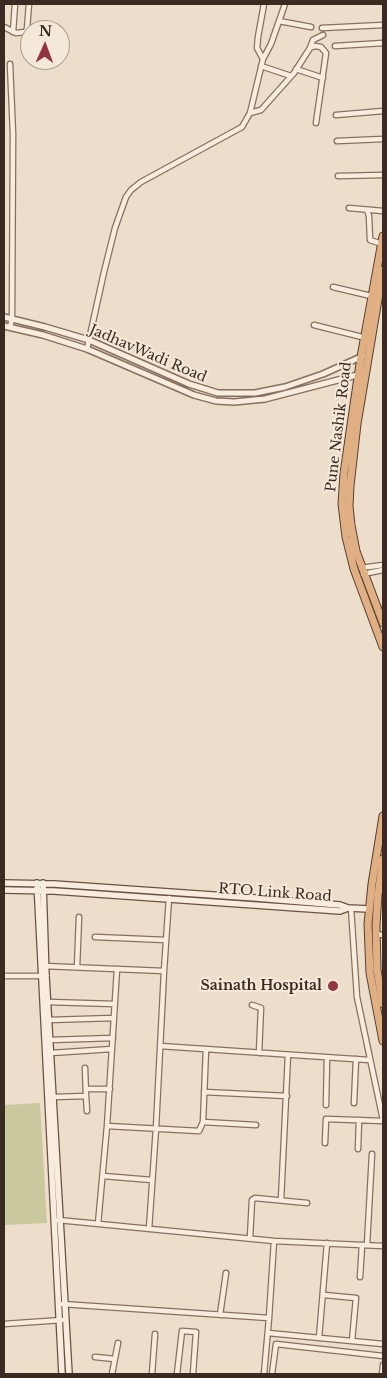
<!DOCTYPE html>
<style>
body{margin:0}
#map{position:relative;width:387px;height:1378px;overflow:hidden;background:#ecdeca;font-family:"Libre Baskerville",serif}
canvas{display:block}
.frame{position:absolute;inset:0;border:5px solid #3a2a22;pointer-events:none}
.north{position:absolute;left:20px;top:20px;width:50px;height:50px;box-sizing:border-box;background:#f4e9d9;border:1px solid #aa9d90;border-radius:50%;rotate:2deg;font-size:14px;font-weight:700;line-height:20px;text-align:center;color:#3a2a22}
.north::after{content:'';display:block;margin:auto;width:18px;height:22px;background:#933441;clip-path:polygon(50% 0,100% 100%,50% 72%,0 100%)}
</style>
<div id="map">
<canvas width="387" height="1378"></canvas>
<div class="frame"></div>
<div class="north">N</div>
</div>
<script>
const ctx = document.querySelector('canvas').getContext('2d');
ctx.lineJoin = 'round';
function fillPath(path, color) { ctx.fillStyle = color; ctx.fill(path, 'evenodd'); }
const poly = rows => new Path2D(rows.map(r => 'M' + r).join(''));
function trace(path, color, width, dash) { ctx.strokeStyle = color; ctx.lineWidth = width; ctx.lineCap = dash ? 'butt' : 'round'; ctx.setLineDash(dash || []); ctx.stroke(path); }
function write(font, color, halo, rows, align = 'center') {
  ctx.font = font + ' "Libre Baskerville",serif'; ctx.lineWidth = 4; ctx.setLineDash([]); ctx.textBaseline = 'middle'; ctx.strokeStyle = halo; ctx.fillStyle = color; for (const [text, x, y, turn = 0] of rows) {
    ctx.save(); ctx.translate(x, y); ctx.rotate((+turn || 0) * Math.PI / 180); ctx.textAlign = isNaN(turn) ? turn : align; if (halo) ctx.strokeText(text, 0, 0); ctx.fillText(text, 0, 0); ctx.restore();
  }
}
const green = poly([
 [40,1103,47,1223,4,1225,4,1105]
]);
const minor = poly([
 [279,21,311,27],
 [4,27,16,33,25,32,27,29,29,4],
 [322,28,383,25],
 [13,32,15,4],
 [335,46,383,43],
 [310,48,313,40,323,35],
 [263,59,257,48,258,37,264,4],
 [261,66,291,76],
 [296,69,323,78],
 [250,113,261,110,294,73,310,48,315,46,321,47,326,53,316,123],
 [336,115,383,111],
 [337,141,383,139],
 [338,176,383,175],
 [349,208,383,211],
 [367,210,369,216,370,240,382,244],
 [333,287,371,296],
 [314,325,366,338],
 [10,327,12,319,13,134,10,64],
 [87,349,104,272,115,228,126,197,131,190,141,182,242,127,250,113,263,59,271,44,285,4],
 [361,568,383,565],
 [363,574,383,570],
 [351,908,357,997,383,1120],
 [376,934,383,935],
 [95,937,166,940],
 [44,966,164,971],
 [77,967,79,917],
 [4,976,45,976],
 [48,1002,115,1004],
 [252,1005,261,1008,259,1053],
 [49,1020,114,1018],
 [50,1040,113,1038],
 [160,1046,369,1060],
 [51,1053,112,1049],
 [86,1089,110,1089],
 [204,1092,287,1096],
 [86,1096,87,1111],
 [54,1097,86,1096,85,1068],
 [354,1103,356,1059],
 [326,1105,327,1058],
 [203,1122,256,1125],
 [107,1126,199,1131,203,1122,206,1049],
 [325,1143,326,1119,383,1121],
 [358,1149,359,1120],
 [103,1176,152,1180],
 [281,1200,288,1055],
 [58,1220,274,1241,383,1246],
 [98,1224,107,1126,117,969],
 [149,1229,156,1128,164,971,169,898],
 [250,1238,252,1200,255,1198,307,1203],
 [367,1245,372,1154],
 [360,1277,362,1245],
 [324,1295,356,1298,352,1341],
 [62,1304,269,1318],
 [220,1315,226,1273],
 [4,1324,62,1320],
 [268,1333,383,1344],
 [319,1338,327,1243],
 [95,1357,115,1359],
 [112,1374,118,1343],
 [152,1374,155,1334],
 [177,1374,182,1331,196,1332,193,1374],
 [264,1374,269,1318,274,1241],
 [272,1374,276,1344,383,1356],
 [382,1374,383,1365]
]);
const tertiary = poly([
 [4,317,45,327,89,340,189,384,218,393,255,393,285,387,323,374,363,356],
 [4,326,43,335,87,349,194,395,216,401,234,402,265,399,361,374]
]);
const secondary = poly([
 [4,883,54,884,256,898,340,905,348,908],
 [37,883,62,1374],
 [43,883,46,976,69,1374],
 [4,890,54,891,340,911,348,908,369,909]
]);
const trunk = poly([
 [383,236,361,357,344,473,342,504,346,537,354,569,383,647],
 [383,270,357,424,350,486,349,506,351,525,356,551,383,623],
 [383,816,372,884,368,924,370,973,383,1041],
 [383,859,378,895,376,925,377,970,383,1004]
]);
const markers = [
 [333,986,6,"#933441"]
];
const streetNames = [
 ["JadhavWadi Road",148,354,23],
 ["Pune Nashik Road",339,427,-83],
 ["RTO Link Road",275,893,4]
];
const poiNames = [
 ["Sainath Hospital",322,986]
];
fillPath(green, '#cac99e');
trace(minor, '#887060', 7);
trace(tertiary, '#887060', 8);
trace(secondary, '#6a5143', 8);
trace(trunk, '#563f33', 9);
trace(minor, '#f7ecdd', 4.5);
trace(tertiary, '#f7ecdd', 5);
trace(secondary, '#f7ecdd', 5.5);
trace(trunk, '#e0b084', 7);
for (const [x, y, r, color] of markers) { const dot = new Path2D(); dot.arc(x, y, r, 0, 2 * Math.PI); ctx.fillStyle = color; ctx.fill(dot); trace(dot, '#f4e9d9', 2); }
write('14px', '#3a2a22', '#f4e9d9', streetNames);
write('bold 14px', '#3a2a22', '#f4e9d9', poiNames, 'right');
</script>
